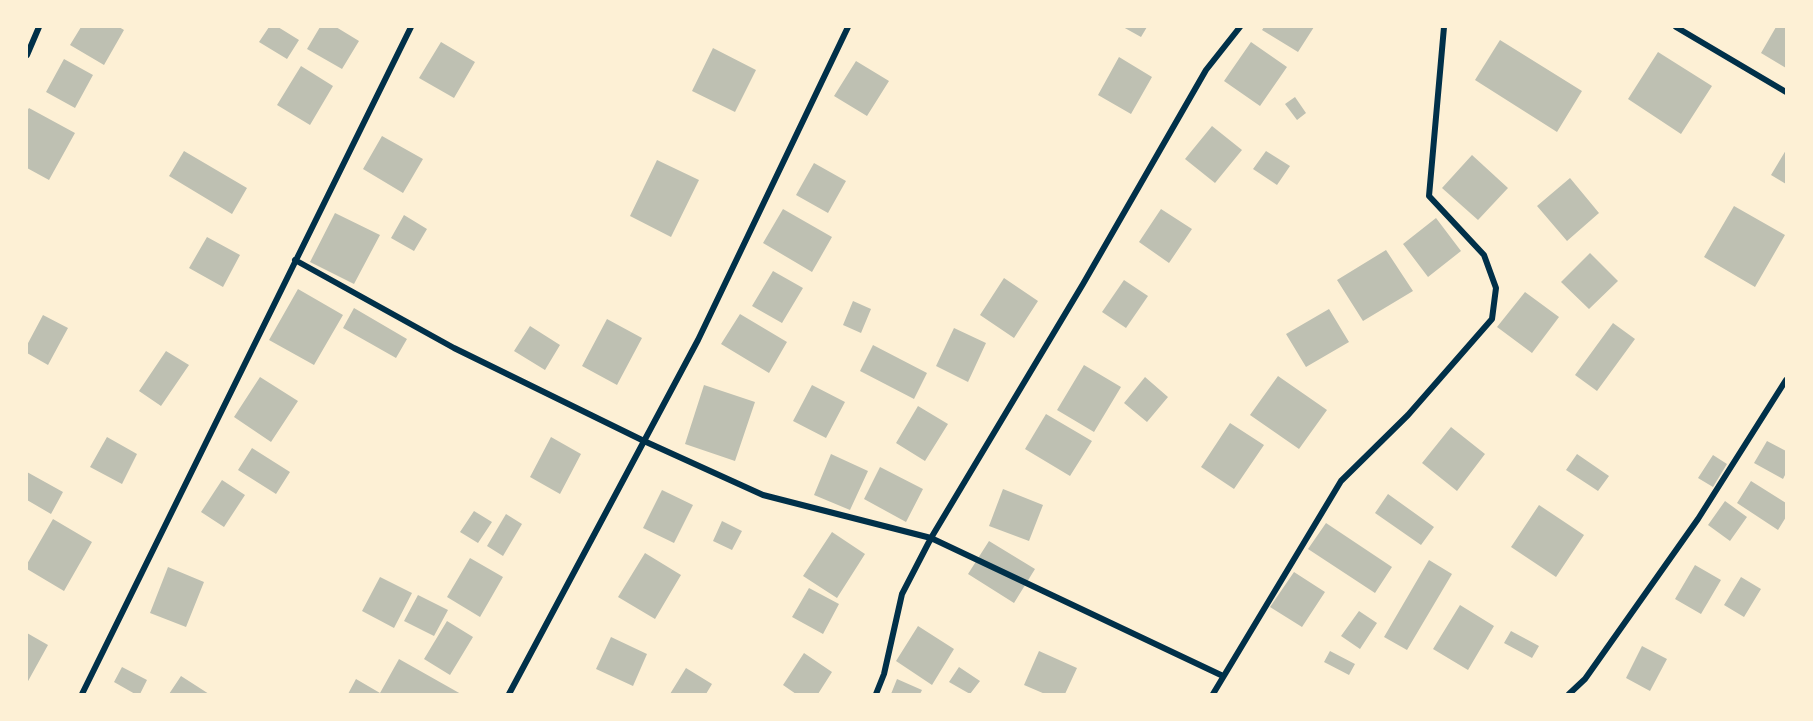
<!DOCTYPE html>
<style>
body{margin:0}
#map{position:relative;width:1813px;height:721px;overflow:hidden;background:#fdf0d5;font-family:Georgia,serif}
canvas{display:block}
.frame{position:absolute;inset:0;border:28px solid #fdf0d5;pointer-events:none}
</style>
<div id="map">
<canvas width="1813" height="721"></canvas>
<div class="frame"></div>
</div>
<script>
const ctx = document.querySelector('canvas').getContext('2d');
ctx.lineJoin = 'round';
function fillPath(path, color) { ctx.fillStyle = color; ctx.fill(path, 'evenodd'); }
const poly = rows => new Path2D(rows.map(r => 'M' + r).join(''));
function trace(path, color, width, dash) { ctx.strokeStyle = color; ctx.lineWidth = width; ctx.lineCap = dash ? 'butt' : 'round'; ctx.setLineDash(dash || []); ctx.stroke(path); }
const building = poly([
 [81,27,119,27,124,30,104,65,70,45],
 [269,27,278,27,299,40,287,59,259,42],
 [320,27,336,27,359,41,342,69,307,49],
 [1123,27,1147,27,1141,37],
 [1264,27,1314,27,1298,52,1262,30],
 [1776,27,1786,27,1786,68,1761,53],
 [1500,40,1582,91,1557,132,1475,80],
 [441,42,475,62,454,98,419,78],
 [1251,42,1287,67,1260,106,1224,81],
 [713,48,756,70,735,112,692,91],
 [1658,52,1712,86,1681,134,1628,99],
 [1119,57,1152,77,1131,114,1098,95],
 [64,59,93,75,75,108,46,92],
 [856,61,889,81,867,116,834,96],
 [301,66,333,86,310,125,277,105],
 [1295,97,1306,113,1297,120,1285,104],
 [29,108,75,133,49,180,27,168,27,111],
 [1212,126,1242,150,1215,183,1185,159],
 [382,136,423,159,403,193,363,169],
 [1786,150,1786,184,1771,175],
 [184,151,247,188,232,214,169,176],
 [1266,151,1290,166,1277,185,1253,169],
 [1472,155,1508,188,1478,220,1442,188],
 [657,160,699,180,671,237,630,216],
 [814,163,846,181,828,213,796,195],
 [1570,178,1599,213,1567,241,1537,206],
 [1734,206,1785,235,1755,287,1704,257],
 [783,209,832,237,812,272,763,243],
 [1161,209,1192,229,1169,263,1139,242],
 [335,213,380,235,354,284,310,262],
 [404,215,427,229,414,251,391,238],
 [1436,218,1461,251,1428,277,1403,244],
 [207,237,240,255,223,287,189,268],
 [1386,250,1413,291,1363,321,1337,280],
 [1590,253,1618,281,1589,309,1561,282],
 [773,271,803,288,782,323,752,306],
 [1004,278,1038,301,1014,338,980,315],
 [1124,280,1148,296,1126,328,1102,312],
 [298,289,343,315,314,365,269,340],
 [1525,292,1559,317,1532,353,1497,327],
 [853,301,871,309,861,333,843,325],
 [354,308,407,339,396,358,343,328],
 [1329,309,1349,342,1306,367,1286,334],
 [740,314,787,342,769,373,721,344],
 [43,315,68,328,48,365,27,353,27,345],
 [607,319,642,338,617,385,582,366],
 [1613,323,1635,339,1597,391,1575,375],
 [530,326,560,345,545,370,514,351],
 [954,328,986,343,968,382,936,366],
 [873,345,927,373,914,399,860,371],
 [166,351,189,365,161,406,139,391],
 [1084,365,1121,387,1094,432,1057,410],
 [1278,376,1327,410,1299,449,1250,415],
 [260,377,298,401,271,442,234,417],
 [1145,377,1168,397,1147,422,1124,403],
 [704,385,755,402,735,461,685,444],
 [812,385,845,402,826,438,793,421],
 [918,406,948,424,925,461,896,443],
 [1046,414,1092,441,1070,476,1025,449],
 [1230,423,1264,445,1234,489,1201,467],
 [1451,427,1485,454,1457,491,1422,463],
 [107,437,137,454,122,484,90,467],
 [551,437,581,454,560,494,530,477],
 [1767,441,1786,451,1786,473,1783,479,1754,463],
 [252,448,290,472,276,494,238,470],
 [831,454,868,471,850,510,814,495],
 [1577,454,1609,476,1598,491,1566,470],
 [1713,455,1727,464,1713,487,1698,478],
 [880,467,923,489,906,522,864,499],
 [27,472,63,492,51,514,27,500],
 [222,480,245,495,224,527,201,512],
 [1751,481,1786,503,1786,517,1778,530,1737,503],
 [1003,489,1043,505,1029,541,989,526],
 [662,490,693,505,674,543,643,528],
 [1388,494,1434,527,1421,545,1375,513],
 [1725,501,1747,517,1730,541,1708,525],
 [1539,505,1584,535,1556,577,1511,547],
 [474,511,492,522,478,543,460,532],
 [506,514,522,524,503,556,487,546],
 [53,519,92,542,64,591,27,569,27,564],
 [722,521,742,531,732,550,713,541],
 [1326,523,1392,567,1375,593,1308,549],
 [832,532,865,554,837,598,803,576],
 [989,541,1035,569,1014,603,968,574],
 [645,553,681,575,655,619,618,597],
 [470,558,503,577,480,617,447,597],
 [1429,560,1452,574,1407,650,1384,637],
 [1695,565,1721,580,1701,614,1675,599],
 [168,567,204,582,186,627,150,613],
 [1294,572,1325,592,1302,627,1270,607],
 [380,577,412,593,394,628,362,611],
 [1741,577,1761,589,1744,617,1724,605],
 [809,588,839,604,823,634,792,617],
 [418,595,448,610,434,636,404,621],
 [1460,605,1494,626,1468,670,1433,649],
 [1359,611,1377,623,1360,649,1341,636],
 [447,621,473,637,450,675,424,659],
 [918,626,954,649,932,685,896,661],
 [1511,631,1539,646,1532,658,1504,643],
 [27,633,48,645,27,683],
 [611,637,647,654,633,686,596,669],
 [1642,646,1667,659,1650,691,1626,678],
 [1039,651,1077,668,1065,694,1045,694,1024,685],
 [1330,651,1355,664,1349,675,1324,662],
 [804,653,832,672,818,694,796,694,783,685],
 [399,659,461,694,348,694,356,679,380,693],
 [122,667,147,680,140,694,135,694,114,682],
 [959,667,980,681,970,694,949,682],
 [686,668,712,684,706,694,670,694],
 [181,676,209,694,169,694],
 [897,679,922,690,920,694,891,694]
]);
const minor = poly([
 [1676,27,1786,92],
 [27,55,39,27],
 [295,260,454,348,644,441,763,495,931,538,1223,676],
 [82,694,411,27],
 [509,694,698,340,848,27],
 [876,694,884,674,902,594,931,538,1083,284,1206,70,1240,27],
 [1213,694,1341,481,1408,415,1492,319,1496,288,1484,255,1429,196,1444,27],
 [1569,694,1585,679,1698,519,1786,380]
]);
fillPath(building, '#bec0b2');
trace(minor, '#003049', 6);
</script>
